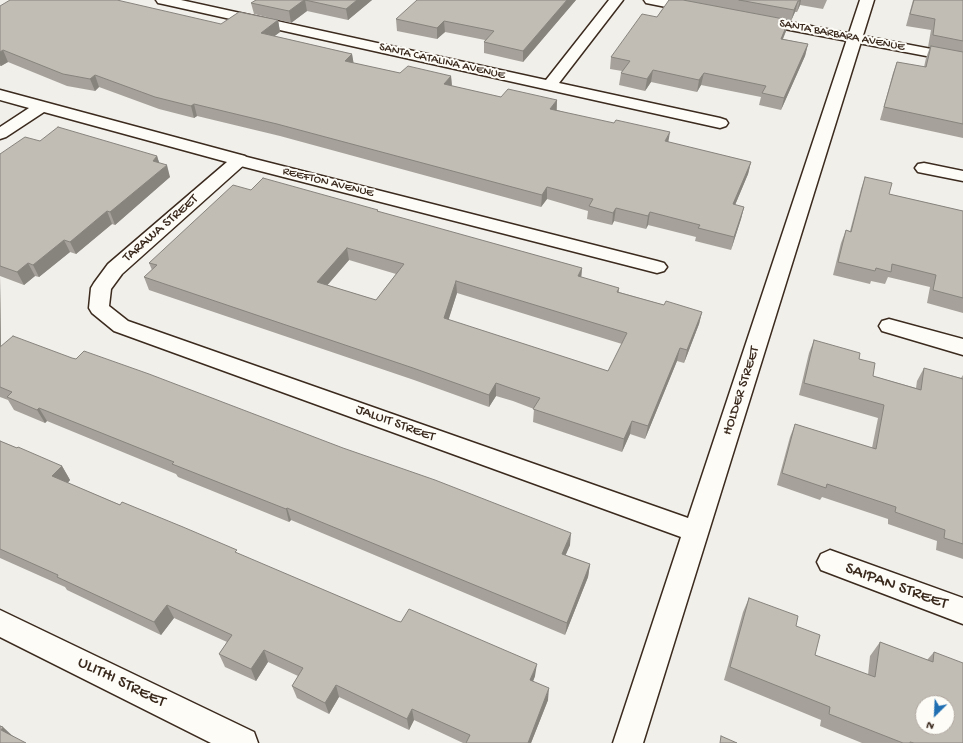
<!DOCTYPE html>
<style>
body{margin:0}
#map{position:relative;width:963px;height:743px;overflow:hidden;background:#f1efea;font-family:"Gochi Hand",sans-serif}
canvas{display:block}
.north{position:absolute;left:915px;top:695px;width:40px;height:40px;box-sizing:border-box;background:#fdfcf7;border:1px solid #afa8a0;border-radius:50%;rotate:204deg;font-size:11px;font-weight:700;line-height:16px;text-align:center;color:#3b2a1e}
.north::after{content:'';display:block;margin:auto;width:14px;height:18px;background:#1f6fb2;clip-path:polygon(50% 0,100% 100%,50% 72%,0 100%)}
</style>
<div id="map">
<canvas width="963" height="743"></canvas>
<div class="north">N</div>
</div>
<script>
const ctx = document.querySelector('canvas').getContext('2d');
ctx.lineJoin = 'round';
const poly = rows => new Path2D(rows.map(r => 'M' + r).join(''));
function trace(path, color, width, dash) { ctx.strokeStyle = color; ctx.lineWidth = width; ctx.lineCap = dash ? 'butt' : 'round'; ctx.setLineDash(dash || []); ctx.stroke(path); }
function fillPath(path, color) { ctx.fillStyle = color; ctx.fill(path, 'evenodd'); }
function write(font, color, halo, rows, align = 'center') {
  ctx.font = font + ' "Gochi Hand",sans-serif'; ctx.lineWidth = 4; ctx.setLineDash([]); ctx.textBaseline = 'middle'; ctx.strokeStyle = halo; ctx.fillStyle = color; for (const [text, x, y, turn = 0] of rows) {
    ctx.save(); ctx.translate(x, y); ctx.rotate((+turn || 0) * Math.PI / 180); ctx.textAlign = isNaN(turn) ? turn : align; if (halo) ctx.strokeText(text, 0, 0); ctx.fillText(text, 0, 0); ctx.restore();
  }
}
const street = poly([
 [156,0,181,0,546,80,609,0,623,0,559,83,720,118,726,120,728,123,726,126,720,128,163,4,158,3,156,0],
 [644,0,671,0,701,6,703,9,701,12,696,13,646,3,644,0],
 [758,16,963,55,963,63,753,23,751,20,753,17,758,16],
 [239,155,657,261,664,263,667,267,664,271,657,273,233,164,230,160,233,156,239,155],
 [924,163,963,171,963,181,918,172,915,168,918,164,924,163],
 [889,319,963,339,963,355,882,331,879,326,882,321,889,319],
 [830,550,963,598,963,624,821,570,817,562,821,554,830,550],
 [0,610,254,732,258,743,211,743,0,637,0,610]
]);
const secondary = poly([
 [860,0,874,0,643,743,613,743,681,537,114,331,92,313,89,308,91,288,94,283,108,264,227,162,44,112,6,137,0,139,0,127,29,108,0,100,0,90,245,156,248,160,245,164,122,274,111,289,109,306,128,321,688,518,860,0]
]);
const wall = poly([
 [256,0,372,0,348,20,307,11,291,23,254,14,251,3],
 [576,0,523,62,484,53,484,42,485,40,445,32,437,39,397,31,396,19],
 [669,0,827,0,823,9,800,5,797,12,795,12,791,21,789,21,786,31,783,39,808,44,805,56,781,110,759,105,761,97,701,85,697,92,651,82,645,91,619,85,621,73,622,71,610,69,611,57,657,17],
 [913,0,963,0,963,138,880,120,893,73,897,62,924,67,926,58,930,47,928,47,931,30,906,26],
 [0,6,221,24,278,20,280,32,274,36,352,54,353,63,400,73,451,76,452,86,501,97,557,100,557,110,668,142,751,162,748,174,735,205,744,207,741,219,731,250,695,241,696,237,648,225,646,229,614,221,612,225,587,219,588,211,547,199,541,207,280,136,197,116,194,118,159,109,99,87,95,91,67,86,8,62,1,66,0,66],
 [40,141,157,156,159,163,170,177,115,225,112,224,76,254,70,252,39,277,35,276,24,285,0,276,1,346,72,358,570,545,565,555,590,564,588,577,565,635,291,520,289,522,178,477,176,474,47,421,45,423,14,410,8,400,0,397,0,154],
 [865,177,889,194,963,211,963,313,927,303,930,287,888,277,885,284,871,281,870,284,833,275,841,243,846,230,850,231,861,189],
 [251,190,379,212,582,268,581,277,619,288,619,292,664,305,702,312,699,324,684,363,677,361,645,439,630,434,622,452,533,422,534,409,513,401,496,396,489,407,414,380,149,290,144,277,152,270,149,263],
 [349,260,396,274,376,300,327,285],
 [457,293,622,344,608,371,448,320],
 [814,340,859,359,873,376,916,388,917,381,924,368,961,378,963,375,963,559,936,550,937,541,888,524,888,519,822,497,820,500,777,485,790,437,795,424,872,448,878,418,799,395,809,353],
 [0,441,62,466,70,480,68,483,238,554,397,621,535,676,533,681,548,700,531,743,463,743,414,720,409,730,339,697,329,714,297,698,292,686,298,676,268,662,256,681,225,667,219,654,227,642,174,618,161,635,67,590,65,587,0,558],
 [749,598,796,626,815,655,868,675,870,656,880,642,927,660,934,652,963,743,862,743,820,726,821,720,724,680,743,612]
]);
const shadedWall = poly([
 [304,0,305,0,307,11,291,23,289,11],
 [357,0,372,0,348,20,346,9],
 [567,0,576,0,523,62,523,51],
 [800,0,801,0,800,5,797,12],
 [798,1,795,12,791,21,794,10],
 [278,20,280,32,263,45,261,33],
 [789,20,786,31,778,50,781,39],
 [444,21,445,32,437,39,437,28],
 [808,44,805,56,781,110,784,98],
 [3,50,8,62,1,66,0,64,0,52],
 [352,54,354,65,345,61],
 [653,70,651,82,645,91,647,79],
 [704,73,701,85,697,92,699,80],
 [95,75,99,87,95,91,90,79],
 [451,76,452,88,444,84],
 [557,100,556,112,550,109],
 [194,104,197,116,194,118,191,106],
 [670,132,668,144,665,141],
 [157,156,161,168,153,161],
 [751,162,748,174,730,217,733,204],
 [167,165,170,177,115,225,110,212],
 [547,187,547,199,541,207,542,195],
 [744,207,741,219,731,250,734,237],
 [616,208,614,221,612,225,613,213],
 [107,211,112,224,76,254,70,242],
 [650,212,648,225,646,229,648,216],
 [64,240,70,252,39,277,33,265],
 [347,248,349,260,319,295,317,282],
 [28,263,35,276,24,285,17,272],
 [582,268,581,280,578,276],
 [0,276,1,355,0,356],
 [456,281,457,293,445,331,444,318],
 [702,312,699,324,684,363,687,350],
 [680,348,677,361,645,439,648,426],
 [496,383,496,396,489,407,489,395],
 [39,408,47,421,45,423,37,410],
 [632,421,630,434,622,452,624,439],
 [62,466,70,480,61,490,52,476],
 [287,508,291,520,289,522,286,509],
 [571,533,570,545,561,566,562,554],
 [590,564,588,577,565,635,567,623],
 [167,605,174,618,161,635,154,622],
 [264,650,268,662,256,681,251,669],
 [537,664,535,676,529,692,530,680],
 [336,685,339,697,329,714,325,703],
 [549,688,548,700,531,743,528,743],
 [412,709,414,720,409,730,407,719],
 [3,727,17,740,1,730]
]);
const building = poly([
 [10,0,117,0,221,24,239,12,278,20,261,33,352,54,345,61,400,73,408,66,451,76,444,84,501,97,508,89,557,100,550,109,614,123,616,120,670,132,665,141,751,162,733,204,744,207,734,237,698,228,700,225,650,212,648,216,616,208,613,213,589,206,593,199,547,187,542,195,277,124,194,104,191,106,155,97,95,75,90,79,63,74,3,50,0,52,0,6,10,0],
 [256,0,304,0,289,11,251,3,256,0],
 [305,0,357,0,346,9,305,0],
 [417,0,567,0,523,51,484,42,494,31,444,21,437,28,396,19,417,0],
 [669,0,683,0,789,20,781,39,808,44,784,98,762,93,766,86,704,73,699,80,653,70,647,79,621,73,630,61,611,57,642,14,657,17,669,0],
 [739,0,800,0,800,1,798,1,794,10,739,0],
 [914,0,963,0,963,41,933,35,935,19,910,14,914,0],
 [931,46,963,52,963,124,884,107,897,62,926,67,931,46],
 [58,127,157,156,153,161,167,165,110,212,107,211,70,242,64,240,33,265,28,263,17,272,0,266,0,154,25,137,40,141,58,127],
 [865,177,892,183,889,194,963,211,963,298,933,290,936,275,892,264,891,272,876,268,875,271,838,262,846,230,851,232,865,177],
 [263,178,378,210,377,211,406,219,582,268,578,276,619,288,617,292,664,305,666,301,702,312,687,350,680,348,648,426,632,421,624,439,533,409,540,398,513,389,496,383,489,395,413,368,144,277,157,265,149,263,233,185,251,190,263,178],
 [347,248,404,264,376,300,317,282,347,248],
 [456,281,627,333,608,371,444,318,456,281],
 [13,336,72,358,76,359,84,351,149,374,343,448,435,480,571,533,562,554,590,564,567,623,287,508,286,509,172,464,174,462,39,408,37,410,7,397,12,392,0,387,0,347,13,336],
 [814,340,860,353,859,359,875,363,873,376,921,390,924,368,963,379,963,544,944,538,945,530,895,512,896,507,827,484,826,488,782,473,795,424,876,449,884,405,804,383,814,340],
 [0,441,17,448,18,447,62,466,52,476,120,505,122,502,183,527,237,550,235,552,397,621,401,622,409,609,537,664,530,680,549,688,528,743,466,743,470,735,412,709,407,719,336,685,325,703,292,686,303,668,264,650,251,669,219,654,232,635,167,605,154,622,57,577,58,575,0,549,0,441],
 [749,598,798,616,796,626,820,635,815,655,875,677,880,642,933,662,934,652,963,663,963,743,914,743,910,742,910,743,903,743,829,714,830,707,730,667,749,598],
 [923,703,947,703,947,727,923,727,923,703],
 [0,726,3,727,1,730,26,743,0,743,0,726],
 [721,736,737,743,720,743,721,736]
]);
const farStreetnames = [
 ["SANTA BARBARA AVENUE",842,36,11],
 ["SANTA CATALINA AVENUE",442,62,13],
 ["REEFTON AVENUE",328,183,14]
];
const streetNames = [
 ["TARAWA STREET",161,229,-41],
 ["HOLDER STREET",742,391,-72],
 ["JALUIT STREET",395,424,20]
];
const nearStreetnames = [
 ["SAIPAN STREET",896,587,20],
 ["ULITHI STREET",121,683,26]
];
trace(street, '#3b2a1e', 3);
trace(secondary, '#3b2a1e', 3);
fillPath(street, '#fdfcf7');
fillPath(secondary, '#fdfcf7');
fillPath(wall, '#a6a29b');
fillPath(shadedWall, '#87847e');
fillPath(building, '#c1bcb4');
trace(building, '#87847e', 1);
write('12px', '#3b2a1e', '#fdfcf7', farStreetnames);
write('14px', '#3b2a1e', '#fdfcf7', streetNames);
write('17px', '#3b2a1e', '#fdfcf7', nearStreetnames);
</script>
